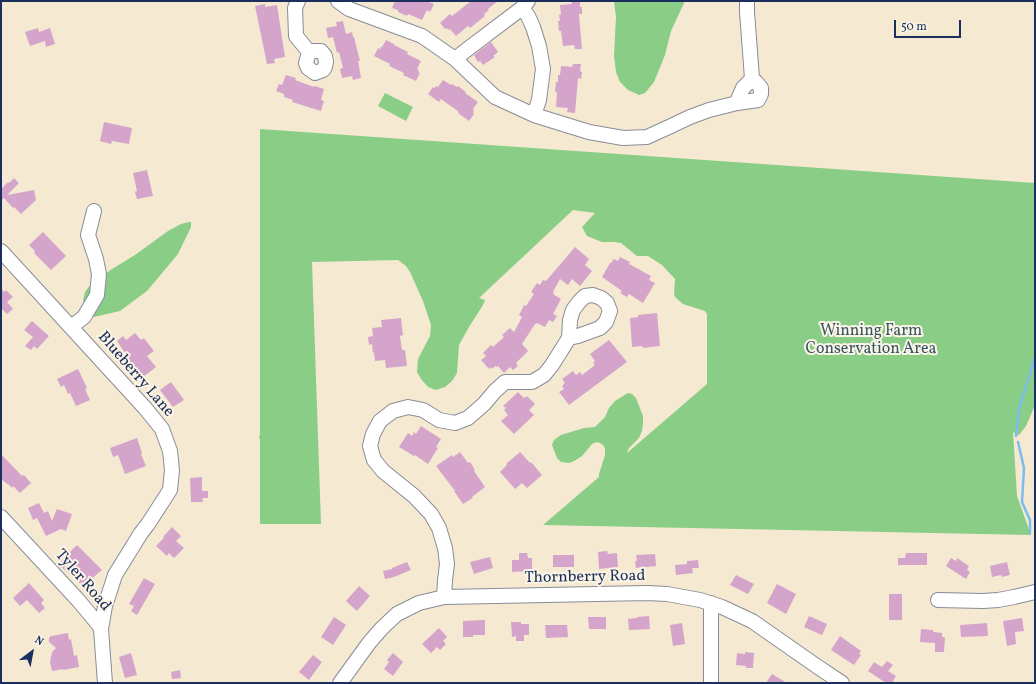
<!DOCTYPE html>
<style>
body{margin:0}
#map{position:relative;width:1036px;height:684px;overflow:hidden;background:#f5ead1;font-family:Vollkorn,serif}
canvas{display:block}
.frame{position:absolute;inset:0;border:2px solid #1b2f5e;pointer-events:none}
.north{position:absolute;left:12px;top:632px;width:40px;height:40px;-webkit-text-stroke:3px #fcf5e5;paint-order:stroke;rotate:32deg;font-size:11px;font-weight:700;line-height:16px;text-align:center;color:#1b2f5e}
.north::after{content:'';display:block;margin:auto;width:14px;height:18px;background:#1b2f5e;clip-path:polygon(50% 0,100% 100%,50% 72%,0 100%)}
.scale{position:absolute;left:894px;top:20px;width:67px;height:18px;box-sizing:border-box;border:2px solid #1b2f5e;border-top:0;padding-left:5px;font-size:12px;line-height:14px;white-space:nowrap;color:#1b2f5e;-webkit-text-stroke:3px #fcf5e5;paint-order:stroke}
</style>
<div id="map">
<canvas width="1036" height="684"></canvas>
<div class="frame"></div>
<div class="north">N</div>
<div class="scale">50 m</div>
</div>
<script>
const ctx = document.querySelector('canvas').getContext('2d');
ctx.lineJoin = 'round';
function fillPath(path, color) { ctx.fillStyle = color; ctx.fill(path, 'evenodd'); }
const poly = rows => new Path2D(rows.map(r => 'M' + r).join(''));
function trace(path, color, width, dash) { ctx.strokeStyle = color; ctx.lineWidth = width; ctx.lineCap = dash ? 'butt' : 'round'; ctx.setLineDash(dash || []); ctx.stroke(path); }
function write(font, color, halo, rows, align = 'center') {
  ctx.font = font + ' Vollkorn,serif'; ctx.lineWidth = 4; ctx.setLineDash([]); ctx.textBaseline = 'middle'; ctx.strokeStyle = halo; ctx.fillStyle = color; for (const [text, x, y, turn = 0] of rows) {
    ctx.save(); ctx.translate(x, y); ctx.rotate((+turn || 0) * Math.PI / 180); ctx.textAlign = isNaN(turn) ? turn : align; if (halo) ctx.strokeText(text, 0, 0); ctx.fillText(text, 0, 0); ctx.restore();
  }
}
const green = poly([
 [614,1,685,1,671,31,665,55,654,82,645,93,639,95,628,90,620,82,616,72,614,56,616,17],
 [385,93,413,107,406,121,378,106],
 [260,129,1035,183,1035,405,1026,426,1019,435,1015,434,1013,431,1017,496,1031,535,543,525,599,477,599,474,605,455,605,448,602,444,597,442,592,444,582,456,574,461,569,463,561,462,557,458,552,445,554,440,561,435,584,428,595,427,605,417,609,408,615,401,628,393,632,394,636,398,643,416,643,423,642,431,639,438,629,448,627,453,707,384,707,314,705,311,683,304,676,298,674,295,675,279,662,265,648,256,637,256,621,243,614,242,602,242,587,236,582,227,595,213,573,210,479,298,485,300,483,305,469,327,459,345,457,373,452,381,445,387,436,390,428,387,421,379,417,372,418,359,430,336,431,325,423,301,410,272,406,266,398,260,312,262,321,524,260,524,260,440,259,437,260,434],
 [189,222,191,222,191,227,178,254,147,291,120,311,94,317,85,307,83,301,85,292,91,284,112,269,135,255,168,231,181,224]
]);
const stream = poly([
 [1016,436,1019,409,1035,357],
 [1018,442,1024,468,1022,502,1030,520,1030,533]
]);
const building = poly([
 [395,1,427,1,434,4,430,12,427,10,422,20,408,14,407,16,398,12,398,10,392,8],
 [471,1,498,1,488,9,489,10,484,14,485,16,470,28,468,26,456,36,450,29,448,30,447,28,445,29,440,23,450,14,452,16],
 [571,1,580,1,580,7,582,7,582,14,579,14,582,49,575,49,574,45,563,46,561,31,559,31,558,21,560,21,559,15,561,14,560,5,572,4],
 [265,4,265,7,277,5,285,57,274,59,275,63,267,64,255,6],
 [343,21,346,34,352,32,353,37,354,37,360,61,358,61,361,78,353,80,352,76,342,78,340,69,343,68,339,52,337,53,333,37,328,38,326,28,337,26,336,22],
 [38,28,39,32,50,28,55,44,46,47,45,41,30,46,25,32],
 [386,40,394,44,394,45,408,52,407,54,421,61,417,69,419,70,418,72,420,73,416,81,403,75,404,73,389,66,390,64,374,56,378,48,380,49,381,47,382,47],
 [491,42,498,52,493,56,495,57,483,65,480,61,478,62,474,55],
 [573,64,581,64,580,71,582,72,581,79,578,78,575,113,567,112,568,108,556,107,557,92,555,92,556,82,558,82,558,75,560,75,561,66,572,67],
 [286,75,296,78,295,80,314,87,315,86,324,89,321,100,324,101,321,111,292,102,293,100,284,97,284,94,276,91,279,84,282,85],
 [443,80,451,85,452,84,457,87,458,86,466,92,465,93,478,102,473,109,474,110,473,112,474,114,469,121,458,113,459,112,441,99,439,102,428,94,433,87,435,88,436,86,438,87],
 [104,122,132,128,129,144,112,141,111,144,100,141],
 [147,170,153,196,137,199,135,192,137,191,133,173],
 [14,178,19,183,7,195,34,190,36,200,21,214,14,207,13,208,4,198,1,201,1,189,8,182,9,183],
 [43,232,66,256,51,270,34,253,35,251,29,245],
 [575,247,589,259,585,265,592,271,580,286,572,279,568,285,560,279,553,292,554,293,553,294,561,299,553,314,557,316,553,322,549,320,545,327,537,323,536,324,535,324,522,344,528,351,516,363,518,366,513,370,510,367,504,373,498,366,496,367,495,366,492,369,490,367,489,369,481,360,486,356,483,353,491,345,493,347,504,337,502,335,510,328,514,332,522,317,519,315,524,305,526,306,534,294,531,292,537,283,540,285,543,280,546,281],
 [620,257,630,262,629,264,651,276,649,280,655,283,643,303,629,294,627,297,620,293,622,291,602,277,610,263,611,263,614,259,618,261],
 [1,288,4,292,6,290,13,297,7,302,13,309,7,314,1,308],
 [657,313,660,346,643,348,642,346,632,347,630,318,638,317,638,315],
 [401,318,403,335,400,336,402,350,405,350,407,366,386,368,385,360,375,361,374,352,373,353,372,344,369,345,368,337,373,336,372,328,382,327,381,320],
 [32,321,49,336,37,349,34,346,31,350,25,346,33,337,24,330],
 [135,333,141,340,144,338,154,351,147,356,156,367,143,377,134,365,133,366,124,354,125,353,117,341,123,336,126,340],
 [609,340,627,362,569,405,559,392,564,389,562,386,565,383,562,379,573,371,576,375,580,372,582,375,595,365,593,363,595,361,590,354],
 [78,369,87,388,85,389,90,400,76,406,70,393,68,394,64,385,61,387,57,379],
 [171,382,184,400,173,407,160,390],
 [518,392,524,398,527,396,535,404,529,410,534,415,514,434,501,421,508,415,504,410,506,408,503,406],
 [421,426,441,439,436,447,438,448,428,464,415,455,414,456,399,447,408,433,412,436,414,432,416,434],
 [137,438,142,453,141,454,146,466,125,474,118,455,113,457,110,448],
 [460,452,468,463,470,462,475,470,474,471,485,487,472,497,473,498,463,504,454,491,455,491,436,466,452,455,453,457],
 [520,452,530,463,531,462,542,475,527,488,522,483,515,489,500,472,507,465,506,464],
 [1,454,22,476,24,475,31,483,20,493,13,486,12,488,8,484,7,484,1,479],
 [202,477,202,491,208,491,208,498,202,498,203,502,191,502,190,478],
 [39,503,44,513,48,511,52,521,57,509,72,514,66,531,61,529,46,536,37,518,33,520,28,508],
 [172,527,181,536,176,541,184,548,174,558,169,553,167,556,156,546,164,538,163,537],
 [77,545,102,570,83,586,58,564],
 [607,551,608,554,617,553,618,567,599,569,598,552],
 [519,553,527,553,528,558,532,558,532,571,512,572,512,560,519,560],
 [906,553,927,553,927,565,898,565,898,558,905,558],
 [655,554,656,566,636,568,635,561,637,561,636,555],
 [553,555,574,555,574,567,553,567],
 [490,557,493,568,474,574,470,562],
 [951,558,956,561,957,558,969,566,967,570,970,572,966,579,946,566],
 [698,560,699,568,692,568,693,573,676,575,675,565,687,564,687,561],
 [407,562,411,570,394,577,385,579,383,571,392,569,392,568],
 [1007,562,1010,575,1002,577,1001,575,992,577,990,566],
 [736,575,754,584,748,594,730,585],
 [144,578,155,584,137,615,131,611,134,606,129,604],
 [29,583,44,600,41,603,45,608,39,613,27,600,20,606,13,598],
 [777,584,796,594,786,614,767,603],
 [359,586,370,596,357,611,346,601],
 [889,594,902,594,902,620,889,620],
 [649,616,650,629,629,630,628,619,637,618,637,617],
 [809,616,827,624,822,635,804,627],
 [334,617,346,625,333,645,321,637],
 [588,617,606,617,606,629,589,629],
 [1022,618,1024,631,1015,632,1016,644,1007,646,1003,621],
 [485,620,485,635,473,635,473,637,463,637,463,621],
 [511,622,521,622,521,624,529,624,529,635,524,635,524,641,516,641,516,636,512,637],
 [682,623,685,644,673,646,670,625],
 [987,623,988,636,961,637,960,625],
 [545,625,567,625,568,637,546,638],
 [439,628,447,637,443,641,446,644,440,650,437,647,431,653,422,644],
 [921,629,933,630,933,632,942,633,942,637,945,637,944,652,935,652,935,643,920,642],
 [68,633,69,640,71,639,74,656,77,655,79,667,63,670,63,669,52,671,50,662,52,652,56,648,49,642,49,638,51,636],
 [840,636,861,651,859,654,861,655,854,665,831,650],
 [745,652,754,653,753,668,746,668,746,666,736,665,737,653,745,654],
 [131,653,137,675,125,678,119,657],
 [393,653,403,662,393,676,384,669,389,662,387,660],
 [313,655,322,662,309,680,299,672],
 [887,661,893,665,888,671,896,676,892,683,886,683,868,671,874,662,882,667],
 [180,670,181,678,172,679,171,672],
 [772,674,787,683,766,683]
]);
const minor = poly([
 [298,1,295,8,296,36,309,52],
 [338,1,349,9,422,36,455,59,495,97,534,115,589,132,623,138,647,137,671,126,690,117,709,110,737,103,758,100,761,94,761,88,756,82,752,79,743,88,739,97,737,103],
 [747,1,747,12,751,65,752,79],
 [522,8,528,16,533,27,539,46,543,69,539,100,534,115],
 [315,51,321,51,325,56,326,62,325,67,323,70,315,73,308,68,306,63,309,52,315,51],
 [455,59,469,48,522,8,528,1],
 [1,251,145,408,162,429,170,451,172,470,170,490,148,524,141,533,115,575,105,606,101,629],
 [71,327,84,317,97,295,99,274,96,259,88,235,94,211],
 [1,517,78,600,98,624,101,629,105,683],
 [444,597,445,580,447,564,445,548,439,528,431,514,414,496,383,471,374,460,370,446,373,434,380,421,393,411,408,407,423,410,439,420,455,423,468,418,484,404,495,391,505,382,532,382,544,375,552,365,569,338,578,336,600,328,606,322,610,311,607,303,601,298,593,295,585,296,579,302,573,310,570,320,569,338],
 [938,600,983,601,998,600,1014,597,1035,592],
 [711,603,711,683],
 [340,683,369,643,382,628,397,614,419,603,444,597,648,593,667,594,700,600,722,607,752,621,818,667,842,683]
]);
const parkNames = [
 ["Winning Farm",871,332],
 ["Conservation Area",871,350]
];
const streetNames = [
 ["Blueberry Lane",135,375,49],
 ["Thornberry Road",585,578,-1],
 ["Tyler Road",82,581,49]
];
fillPath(green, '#89cd86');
trace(stream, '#7abcef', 2.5);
fillPath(building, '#d5a4cb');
trace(minor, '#888c98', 16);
trace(minor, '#fff', 14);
write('16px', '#365668', '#fcf5e5', parkNames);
write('16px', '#1b2f5e', '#fcf5e5', streetNames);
</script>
